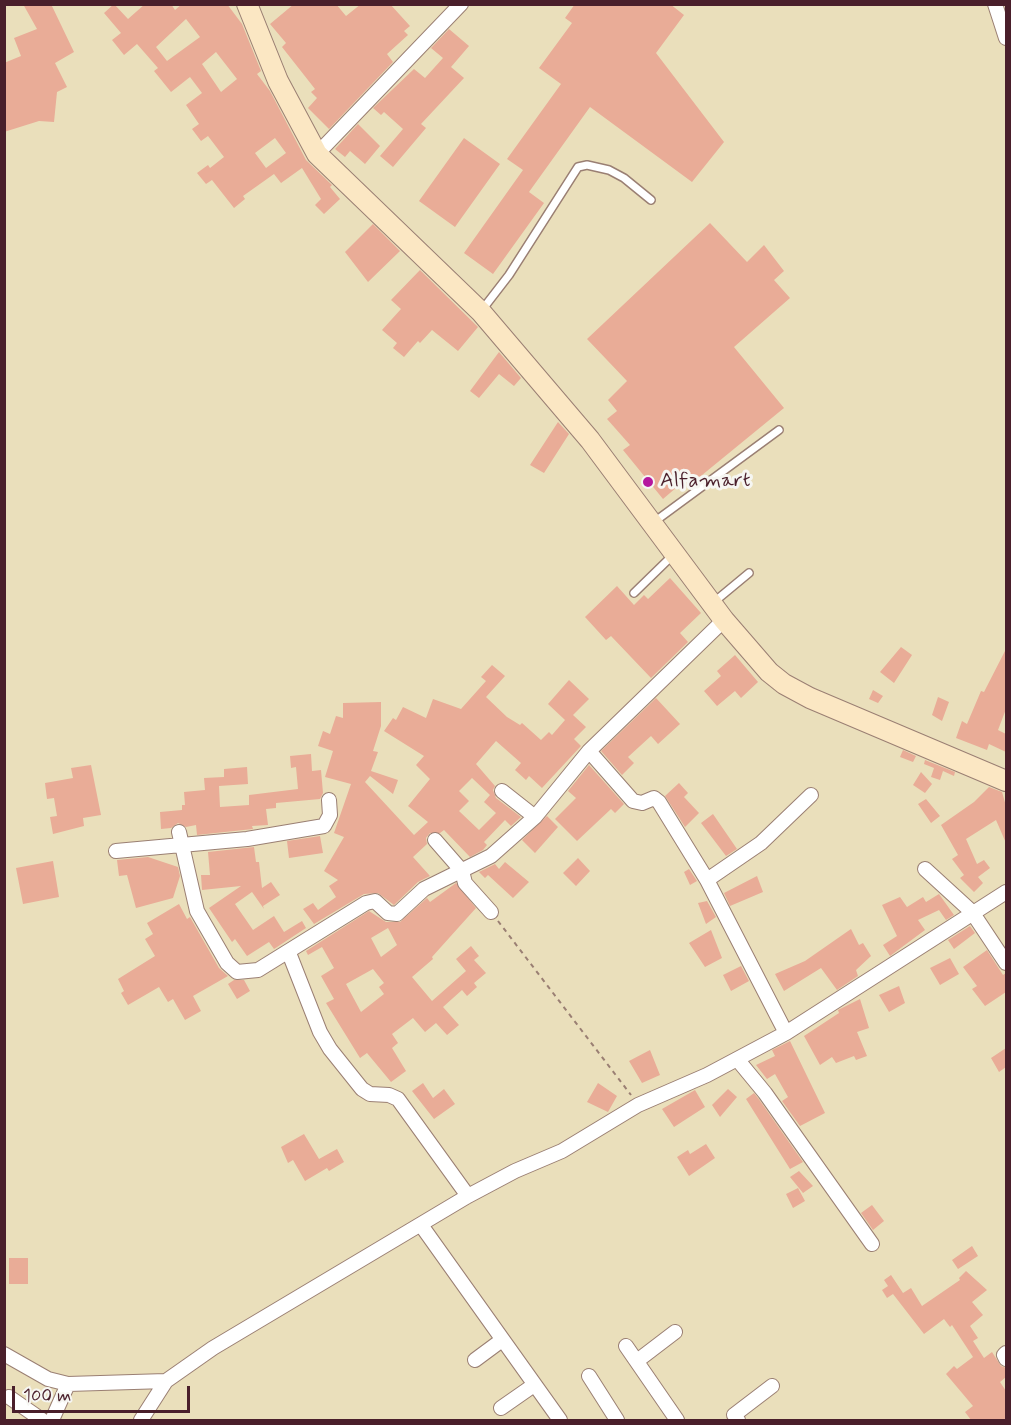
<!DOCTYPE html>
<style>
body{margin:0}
#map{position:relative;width:1011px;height:1425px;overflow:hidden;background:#eadfbb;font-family:Mynerve,sans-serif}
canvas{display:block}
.frame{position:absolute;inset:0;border:6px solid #4a1f2b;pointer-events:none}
.scale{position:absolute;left:12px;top:1386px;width:178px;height:27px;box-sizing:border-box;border:3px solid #4a1f2b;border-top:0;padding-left:8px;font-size:18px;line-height:21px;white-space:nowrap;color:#4a1f2b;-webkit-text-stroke:4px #f6f6f2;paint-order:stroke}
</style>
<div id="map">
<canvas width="1011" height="1425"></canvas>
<div class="frame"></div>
<div class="scale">100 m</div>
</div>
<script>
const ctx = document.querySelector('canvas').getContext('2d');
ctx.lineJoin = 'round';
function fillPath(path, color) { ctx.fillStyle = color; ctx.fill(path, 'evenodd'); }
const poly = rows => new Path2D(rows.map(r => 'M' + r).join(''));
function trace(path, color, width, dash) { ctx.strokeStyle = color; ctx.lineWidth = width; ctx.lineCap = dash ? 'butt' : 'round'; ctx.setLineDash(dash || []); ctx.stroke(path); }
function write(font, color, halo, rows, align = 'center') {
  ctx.font = font + ' Mynerve,sans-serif'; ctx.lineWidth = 6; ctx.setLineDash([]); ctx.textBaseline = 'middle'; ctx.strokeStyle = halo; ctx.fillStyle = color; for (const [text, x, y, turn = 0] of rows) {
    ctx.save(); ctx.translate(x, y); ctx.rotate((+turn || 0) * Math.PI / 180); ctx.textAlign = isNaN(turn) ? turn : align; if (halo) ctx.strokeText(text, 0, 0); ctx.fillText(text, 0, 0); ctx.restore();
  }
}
const building = poly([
 [23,4,51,4,74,52,55,63,67,87,57,92,54,122,39,121,4,132,4,63,21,56,14,38,37,29],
 [114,4,128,19,145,4,171,4,175,10,182,4,227,4,242,24,261,71,257,74,270,91,306,160,332,185,330,187,340,199,324,214,315,205,321,199,302,168,281,183,274,174,243,196,245,199,234,208,212,180,206,184,197,173,208,165,210,168,224,157,208,136,201,141,192,129,199,124,186,105,202,93,190,77,171,92,154,71,158,68,137,44,124,55,112,40,121,33,104,13],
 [186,19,200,37,167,61,156,47],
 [216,52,237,79,221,92,202,64],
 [275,138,286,153,266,168,255,153],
 [294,4,336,4,346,16,361,4,390,4,410,26,404,31,408,35,387,54,393,62,329,129,308,108,317,98,311,92,315,89,282,47,286,43,270,24],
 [575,4,670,4,684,15,656,53,724,142,692,182,590,107,529,192,544,203,493,274,464,253,523,170,507,159,561,84,539,68,572,23,565,18],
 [449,29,469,46,451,67,464,78,421,124,426,128,393,167,380,156,403,129,384,112,381,115,373,108,414,69,425,78,443,58,431,48],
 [358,124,380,146,365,164,350,151,345,157,335,149],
 [464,138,500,164,455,227,419,201],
 [710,223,747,262,764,245,784,271,774,280,790,298,734,347,784,408,696,480,691,475,663,499,623,450,630,445,607,419,617,411,608,400,627,381,587,339],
 [373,224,400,251,368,282,345,252],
 [420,270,478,327,458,351,432,330,420,343,418,341,404,357,393,348,397,343,382,330,401,309,391,300],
 [499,352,521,378,514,386,499,374,479,398,470,391],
 [558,422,569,434,544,473,530,465],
 [670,578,701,613,680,633,688,642,651,678,611,636,606,640,585,617,617,586,634,605,644,595,648,599],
 [901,647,912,655,894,683,880,672],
 [1006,649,1006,709,998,730,1006,734,1006,752,989,744,987,750,956,738,962,721,967,724,981,691,984,692],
 [735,655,758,682,741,698,735,691,717,706,704,691,721,676,717,671],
 [492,665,505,676,486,697,507,717,520,725,522,723,541,740,549,732,552,735,565,720,548,704,569,680,589,699,573,715,586,727,574,739,581,746,542,788,529,776,526,780,515,770,521,763,496,741,476,764,495,786,493,790,496,798,521,817,511,826,505,820,484,842,487,845,483,850,470,857,444,830,440,833,430,833,426,838,427,844,413,857,430,876,418,882,394,905,378,893,364,894,314,924,303,909,313,903,318,910,336,897,329,886,338,880,324,871,344,837,334,833,351,784,325,777,333,751,318,746,323,731,330,734,336,716,343,718,343,703,381,702,381,726,373,751,378,752,371,771,398,780,393,794,370,776,365,782,414,835,428,822,408,806,430,779,416,765,424,756,384,731,393,718,396,720,403,707,426,718,433,699,461,709,486,681,481,677],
 [472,778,490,795,484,802,496,813,479,830,459,811,469,801,459,791],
 [873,690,883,696,878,703,869,699],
 [938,697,949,702,942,721,932,715],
 [656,698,680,724,658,744,651,736,628,757,634,763,622,775,601,751],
 [903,750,916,756,913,762,900,757],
 [311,754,312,771,321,770,323,793,320,799,276,803,276,808,266,809,268,825,252,826,253,829,197,835,196,825,186,827,178,823,171,828,161,829,160,812,182,810,182,805,185,805,184,792,205,790,204,778,224,777,224,769,247,767,248,784,219,786,220,807,249,805,249,795,298,789,296,767,291,768,290,756],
 [925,760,955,772,954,776,943,771,940,780,931,777,934,768,924,764],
 [91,765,101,815,83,818,84,826,53,834,50,817,57,816,54,798,47,799,45,783,73,778,71,768],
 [589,765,624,804,615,813,611,809,577,841,555,819,576,798,568,791],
 [921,772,932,784,925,793,913,785],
 [679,783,688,793,684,797,699,813,685,827,665,796],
 [989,787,1002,792,1006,806,1006,843,996,820,966,839,977,864,984,860,990,868,978,877,983,883,974,892,960,878,964,875,952,859,958,855,941,825,974,802],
 [926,799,940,816,931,823,918,804],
 [713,814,737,849,726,856,701,823],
 [547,816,558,827,535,853,522,840],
 [320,836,323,853,289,858,287,841],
 [254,847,256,862,259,862,262,888,271,882,280,895,263,906,264,909,252,892,235,904,253,930,274,916,284,932,302,921,306,928,274,949,269,942,247,956,235,939,232,942,209,908,241,886,202,890,201,875,210,875,208,852],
 [148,857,178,867,180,876,173,898,136,908,127,875,119,876,117,860],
 [578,858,590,871,576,886,563,873],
 [53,861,59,897,23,904,16,868],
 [505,862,529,882,513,898,488,875,485,878,479,872,495,864,499,869],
 [689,869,697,881,690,885,684,872],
 [757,876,763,892,730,906,724,893],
 [456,883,476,908,432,957,433,959,412,977,432,1001,466,971,456,959,471,946,479,956,474,960,486,973,474,983,477,987,467,996,462,990,443,1007,459,1025,447,1035,436,1023,425,1032,413,1018,392,1034,398,1043,392,1048,406,1071,391,1082,367,1053,360,1058,326,1003,334,999,321,976,334,968,322,947,308,955,306,951,369,911,386,922,400,922,427,898,430,902],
 [388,928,397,945,381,957,371,938],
 [373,969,384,983,379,987,384,994,361,1012,346,984],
 [939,894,954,915,946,920,939,910,918,920,925,930,890,956,883,945,897,936,882,905,900,897,907,907,923,897,926,902],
 [707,901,716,917,706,924,698,903],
 [179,904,187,919,190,917,219,968,228,976,193,996,201,1011,185,1020,173,999,168,1002,159,987,128,1005,121,993,124,991,118,979,155,956,145,939,153,934,147,923],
 [970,926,975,933,954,949,948,940],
 [851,929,859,945,863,943,871,956,856,970,858,976,837,990,821,968,784,991,775,974,805,961],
 [711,930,722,958,705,967,689,943],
 [987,950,1003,975,1006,973,1006,992,985,1006,972,989,977,986,963,967],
 [950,958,959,974,940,985,930,968],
 [741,966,749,981,731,991,723,975],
 [234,980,244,980,250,991,237,999,228,984],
 [899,986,905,1003,889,1012,879,995],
 [860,999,869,1028,857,1032,867,1056,856,1060,854,1056,836,1063,832,1057,820,1065,804,1036,839,1013,838,1010],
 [790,1041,825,1113,800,1126,782,1101,788,1097,775,1074,767,1079,756,1065,775,1056,772,1050],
 [1006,1048,1006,1067,999,1072,991,1058],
 [650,1050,660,1075,642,1083,629,1061],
 [423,1083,433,1098,444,1089,455,1104,434,1119,412,1091],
 [598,1083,617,1096,608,1112,587,1102],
 [728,1089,737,1097,720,1117,712,1105],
 [695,1090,705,1107,674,1127,662,1109],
 [754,1093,758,1098,803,1162,790,1169,746,1099],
 [304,1134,319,1159,337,1149,344,1162,329,1171,327,1168,305,1181,293,1160,288,1163,281,1147],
 [706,1144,715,1158,689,1176,677,1157,688,1150,690,1154],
 [799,1171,813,1186,803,1193,790,1177],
 [798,1188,805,1201,793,1208,786,1194],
 [872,1205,884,1221,873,1230,861,1213],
 [972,1246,978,1256,958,1269,952,1260],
 [9,1258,28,1258,28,1284,9,1284],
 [966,1271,987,1290,972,1302,983,1315,970,1326,978,1338,973,1341,984,1358,992,1352,1001,1366,1006,1368,1006,1377,1000,1382,1006,1391,1006,1420,971,1420,965,1412,973,1406,946,1374,954,1366,957,1369,973,1357,952,1325,950,1327,944,1319,924,1334,893,1294,887,1298,882,1290,888,1286,884,1280,891,1275,903,1293,911,1288,922,1306,960,1280,959,1278]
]);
const path = poly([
 [498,921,631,1095]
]);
const lane = poly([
 [482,310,509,275,578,167,587,165,609,170,624,178,651,200],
 [654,522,779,430],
 [634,593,673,555],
 [714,602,749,573]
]);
const street = poly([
 [995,4,1006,38],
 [317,154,461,4],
 [589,751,633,801,642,803,654,798,659,802,707,880,786,1033],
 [502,791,535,817],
 [179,832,197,911,227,963,237,972,258,970,366,903,375,901,388,913,397,914,424,889,491,856,535,817,589,751,724,620],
 [435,840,462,871,465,883,491,912],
 [116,851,247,839,324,826,330,815,329,800],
 [925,869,972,912,1006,963],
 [707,880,761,843,811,795],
 [289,953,320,1032,330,1049,362,1089,370,1094,389,1095,398,1099,468,1196],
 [737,1059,765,1093,872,1244],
 [421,1225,560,1420],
 [626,1346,677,1420],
 [1006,1353,1004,1355,1006,1359],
 [4,1354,48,1379,68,1384,166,1381,213,1348,468,1196,515,1171,562,1151,638,1105,707,1075,786,1033,1006,892],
 [475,1360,502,1340],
 [637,1361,675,1332],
 [589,1376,617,1420],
 [9,1397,42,1420],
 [501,1408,534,1385],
 [52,1420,68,1384],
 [141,1420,166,1381],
 [738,1420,734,1415,772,1386]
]);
const secondary = poly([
 [247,4,278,81,317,154,481,312,590,440,724,620,769,672,784,684,810,698,1006,781]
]);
const markers = [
 [648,482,6,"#b5179e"]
];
const poiNames = [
 ["Alfamart",660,482]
];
fillPath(building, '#e9ac97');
trace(lane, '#9a7f73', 10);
trace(street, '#9a7f73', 16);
trace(secondary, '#9a7f73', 22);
trace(path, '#9a7f73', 2, [4.5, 4.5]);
trace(lane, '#fff', 7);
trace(street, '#fff', 14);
trace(secondary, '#fbe7c3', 20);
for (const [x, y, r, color] of markers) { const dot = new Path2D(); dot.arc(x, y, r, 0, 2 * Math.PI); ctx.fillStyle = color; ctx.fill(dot); trace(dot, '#f6f6f2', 2); }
write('21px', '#4a1f2b', '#f6f6f2', poiNames, 'left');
</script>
